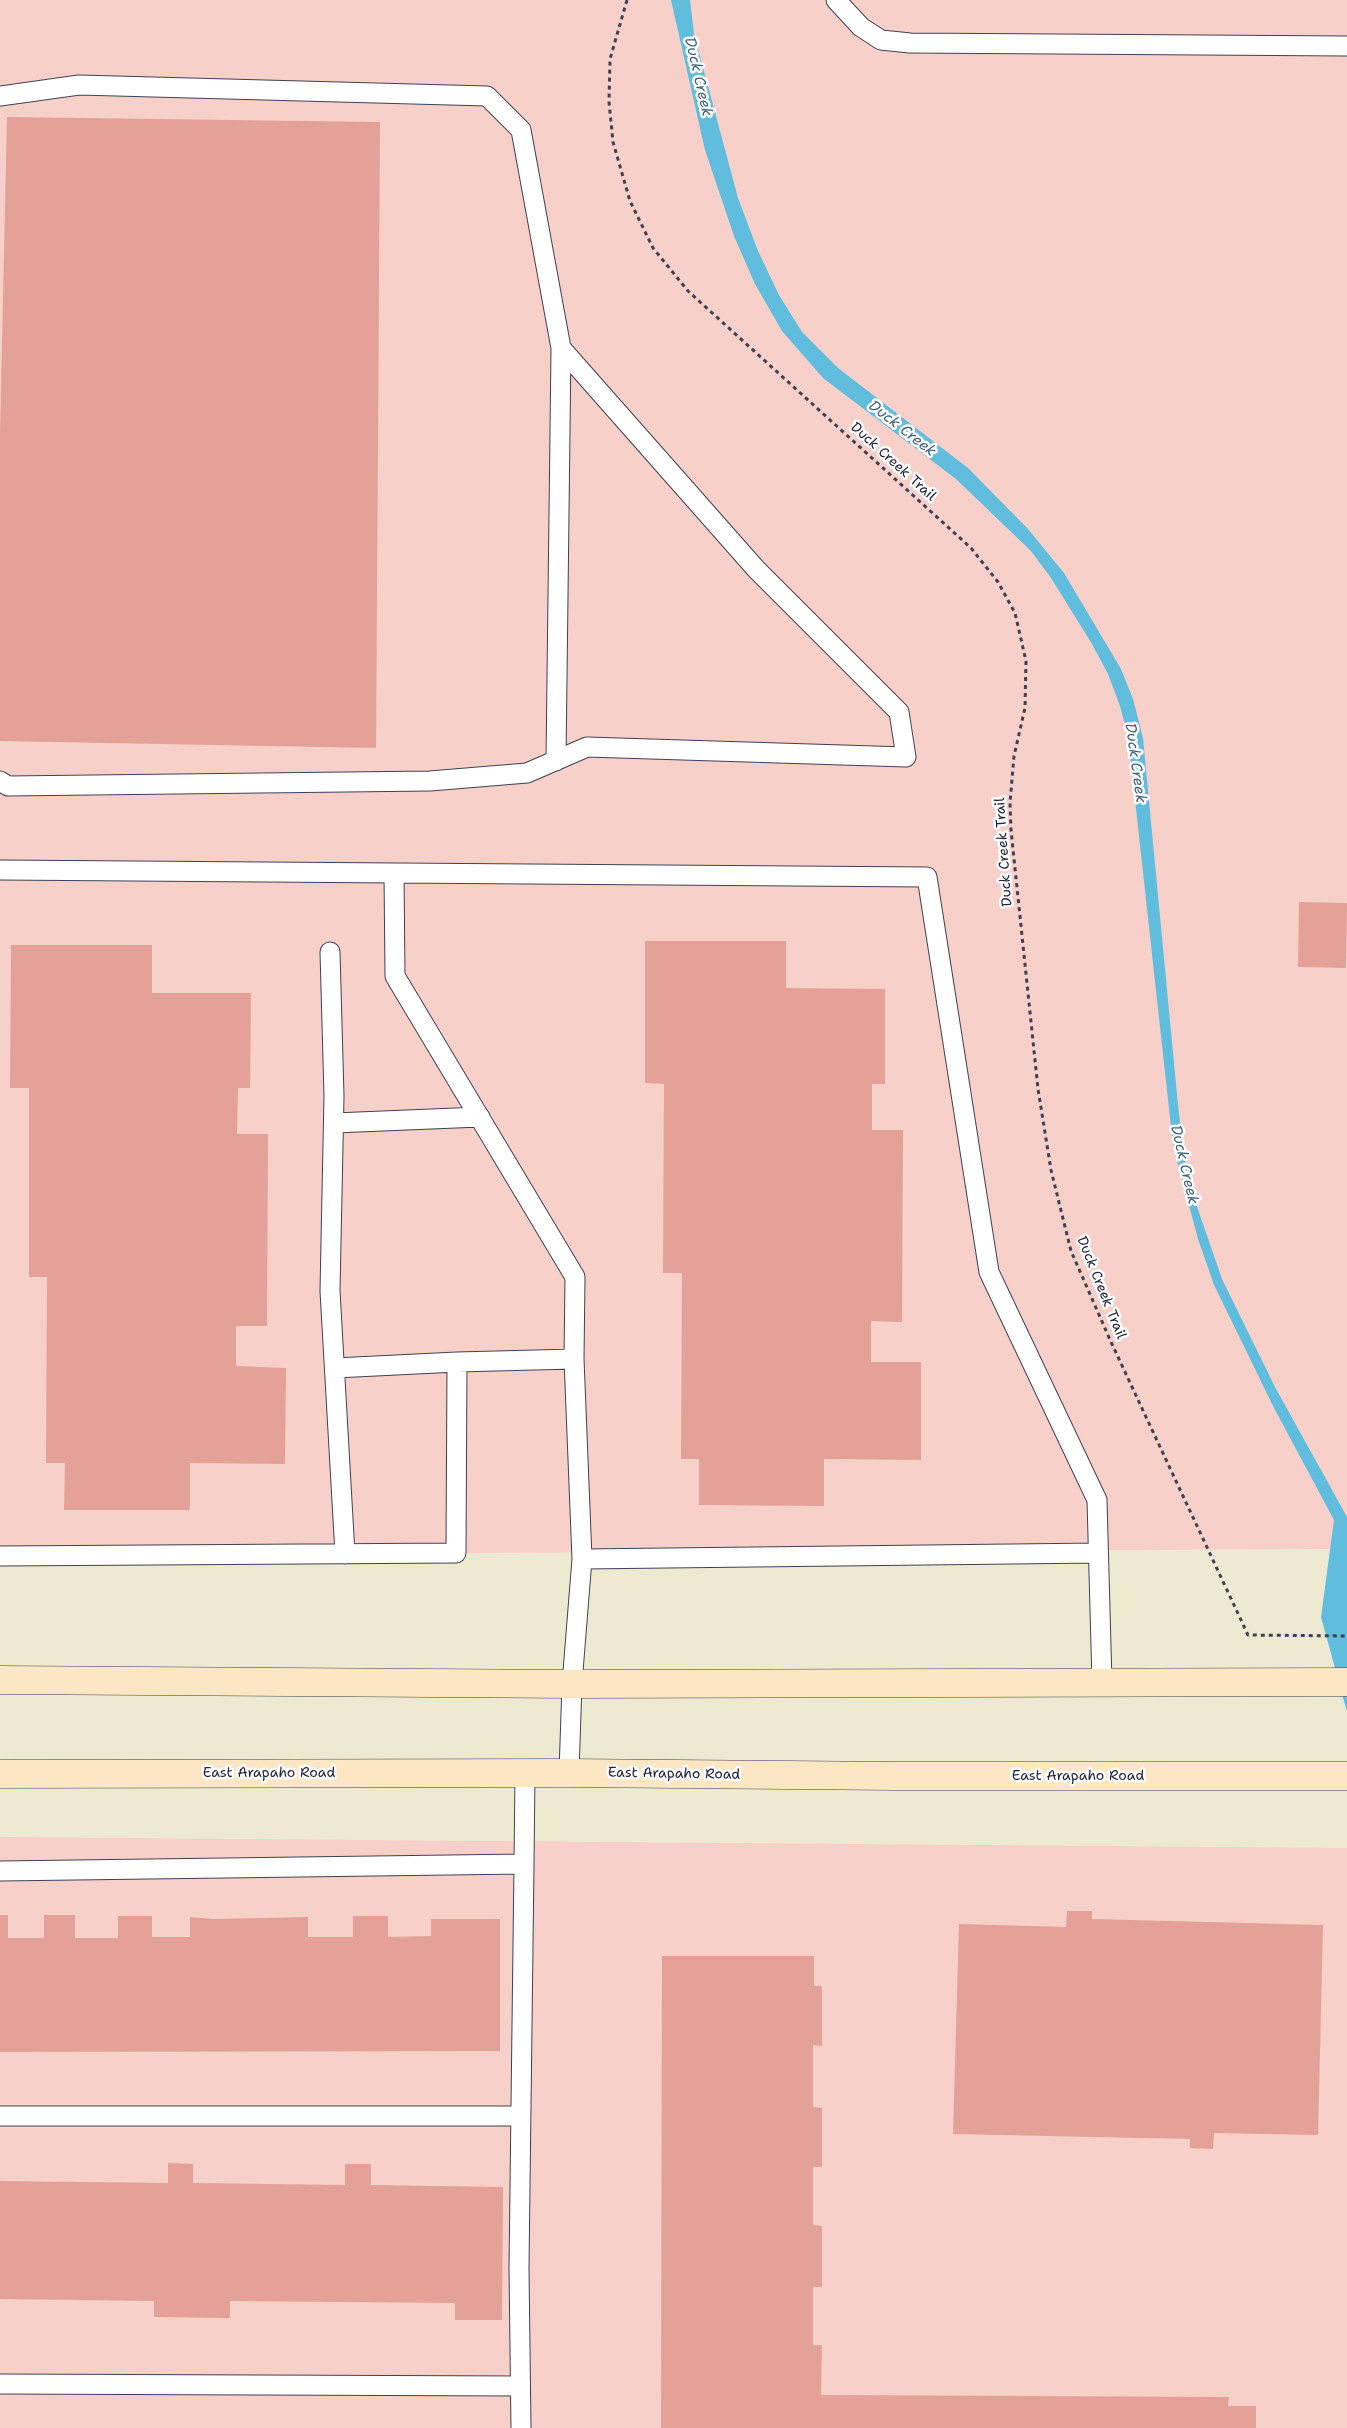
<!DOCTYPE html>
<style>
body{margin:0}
canvas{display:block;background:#eeead2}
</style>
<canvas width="1347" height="2428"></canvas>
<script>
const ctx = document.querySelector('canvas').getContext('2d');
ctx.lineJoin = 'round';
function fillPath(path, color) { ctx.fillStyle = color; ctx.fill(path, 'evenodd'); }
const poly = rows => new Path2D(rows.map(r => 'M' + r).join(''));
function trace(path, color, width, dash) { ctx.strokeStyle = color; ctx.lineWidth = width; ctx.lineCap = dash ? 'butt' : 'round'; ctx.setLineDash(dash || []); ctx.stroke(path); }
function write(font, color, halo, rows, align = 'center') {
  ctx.font = font + ' "Shantell Sans",sans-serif'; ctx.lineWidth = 5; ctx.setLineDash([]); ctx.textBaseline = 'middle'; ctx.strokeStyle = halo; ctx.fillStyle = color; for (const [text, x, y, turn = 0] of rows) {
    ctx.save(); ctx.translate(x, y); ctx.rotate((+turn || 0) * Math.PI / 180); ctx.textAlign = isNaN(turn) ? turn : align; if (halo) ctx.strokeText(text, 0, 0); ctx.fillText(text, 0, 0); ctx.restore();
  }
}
const built = poly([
 [0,0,1347,0,1347,1549,0,1555],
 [0,1837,1347,1848,1347,2428,0,2428]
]);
const water = poly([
 [671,0,690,0,694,34,738,198,758,251,779,295,802,332,838,368,968,468,1028,529,1064,573,1121,669,1133,699,1143,738,1178,1105,1184,1156,1193,1195,1222,1279,1275,1387,1347,1517,1347,1712,1321,1617,1334,1520,1274,1408,1214,1285,1198,1239,1173,1145,1128,736,1120,706,1108,674,1092,644,1051,578,1031,551,956,479,823,378,782,331,755,284,734,236,705,150]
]);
const building = poly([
 [7,117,380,122,376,748,0,741,0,433],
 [1299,902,1347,903,1346,968,1298,967],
 [645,941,786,941,786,988,885,989,885,1084,872,1084,872,1130,903,1130,902,1322,871,1321,871,1362,921,1362,921,1460,824,1459,824,1506,699,1505,699,1459,681,1459,682,1273,663,1273,664,1084,645,1083],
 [11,945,152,945,152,993,251,993,250,1088,238,1088,237,1134,268,1134,267,1326,236,1326,236,1366,286,1368,285,1464,190,1463,190,1510,64,1510,65,1463,46,1463,47,1277,29,1277,29,1088,10,1088],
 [1067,1911,1092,1911,1092,1919,1323,1925,1318,2135,1214,2133,1213,2149,1190,2148,1190,2139,953,2134,959,1924,1066,1927],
 [0,1915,8,1915,8,1938,44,1938,44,1915,75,1915,75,1938,118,1938,118,1916,152,1916,152,1937,190,1937,190,1917,213,1919,308,1917,308,1937,353,1937,353,1916,388,1916,388,1937,431,1936,431,1919,500,1919,500,2051,0,2052],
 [662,1956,814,1956,814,1986,822,1986,822,2046,813,2045,813,2107,822,2108,822,2167,813,2167,813,2225,822,2226,822,2287,813,2287,813,2345,822,2345,821,2395,1229,2397,1228,2406,1256,2406,1256,2428,661,2428],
 [168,2163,193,2164,193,2183,345,2185,345,2164,371,2164,371,2185,503,2187,502,2320,455,2320,455,2303,230,2301,230,2318,154,2317,154,2301,0,2299,0,2181,168,2183]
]);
const path = poly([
 [627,0,610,59,609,102,613,142,630,201,653,248,688,291,971,548,998,582,1015,613,1026,661,1025,708,1014,756,1010,803,1011,830,1038,1089,1051,1170,1071,1251,1111,1342,1248,1635,1347,1636]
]);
const lane = poly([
 [836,0,861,27,881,40,910,43,1347,46],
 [0,96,79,85,487,96,521,130,561,348,756,569,899,712,906,757,587,747,527,773,430,781,8,786,0,781],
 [556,761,561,348],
 [0,870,927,877,989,1272,1097,1500,1102,1683],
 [394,873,395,976,575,1277,574,1359],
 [330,952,334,1096,330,1291,345,1554],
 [334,1123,480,1117],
 [335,1368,457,1362],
 [0,1556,456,1553,457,1362,574,1359,582,1559,572,1684,569,1773],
 [582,1559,1098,1553],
 [0,1871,524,1864,525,1773],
 [0,2116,521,2116],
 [0,2384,520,2386],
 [521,2428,519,2268,524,1864]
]);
const secondary = poly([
 [0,1680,572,1684,1347,1682],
 [0,1774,569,1773,895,1776,1347,1776]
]);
const streetNames = [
 ["Duck Creek Trail",893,462,42],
 ["Duck Creek Trail",1004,852,-94],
 ["Duck Creek Trail",1101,1288,68],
 ["East Arapaho Road",269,1773],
 ["East Arapaho Road",674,1774,1],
 ["East Arapaho Road",1078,1776]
];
const waterNames = [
 ["Duck Creek",698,77,77],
 ["Duck Creek",902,429,38],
 ["Duck Creek",1135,763,82],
 ["Duck Creek",1184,1165,77]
];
fillPath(built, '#f7d0ca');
fillPath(water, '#61bdde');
fillPath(building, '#e3a197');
trace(lane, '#414052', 21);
trace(secondary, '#414052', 29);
trace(path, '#414052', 3, [4, 4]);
trace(lane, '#fff', 19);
trace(secondary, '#fce6c4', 28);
write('14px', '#22223b', '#fff', streetNames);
write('italic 15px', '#3b607c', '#fff', waterNames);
</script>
